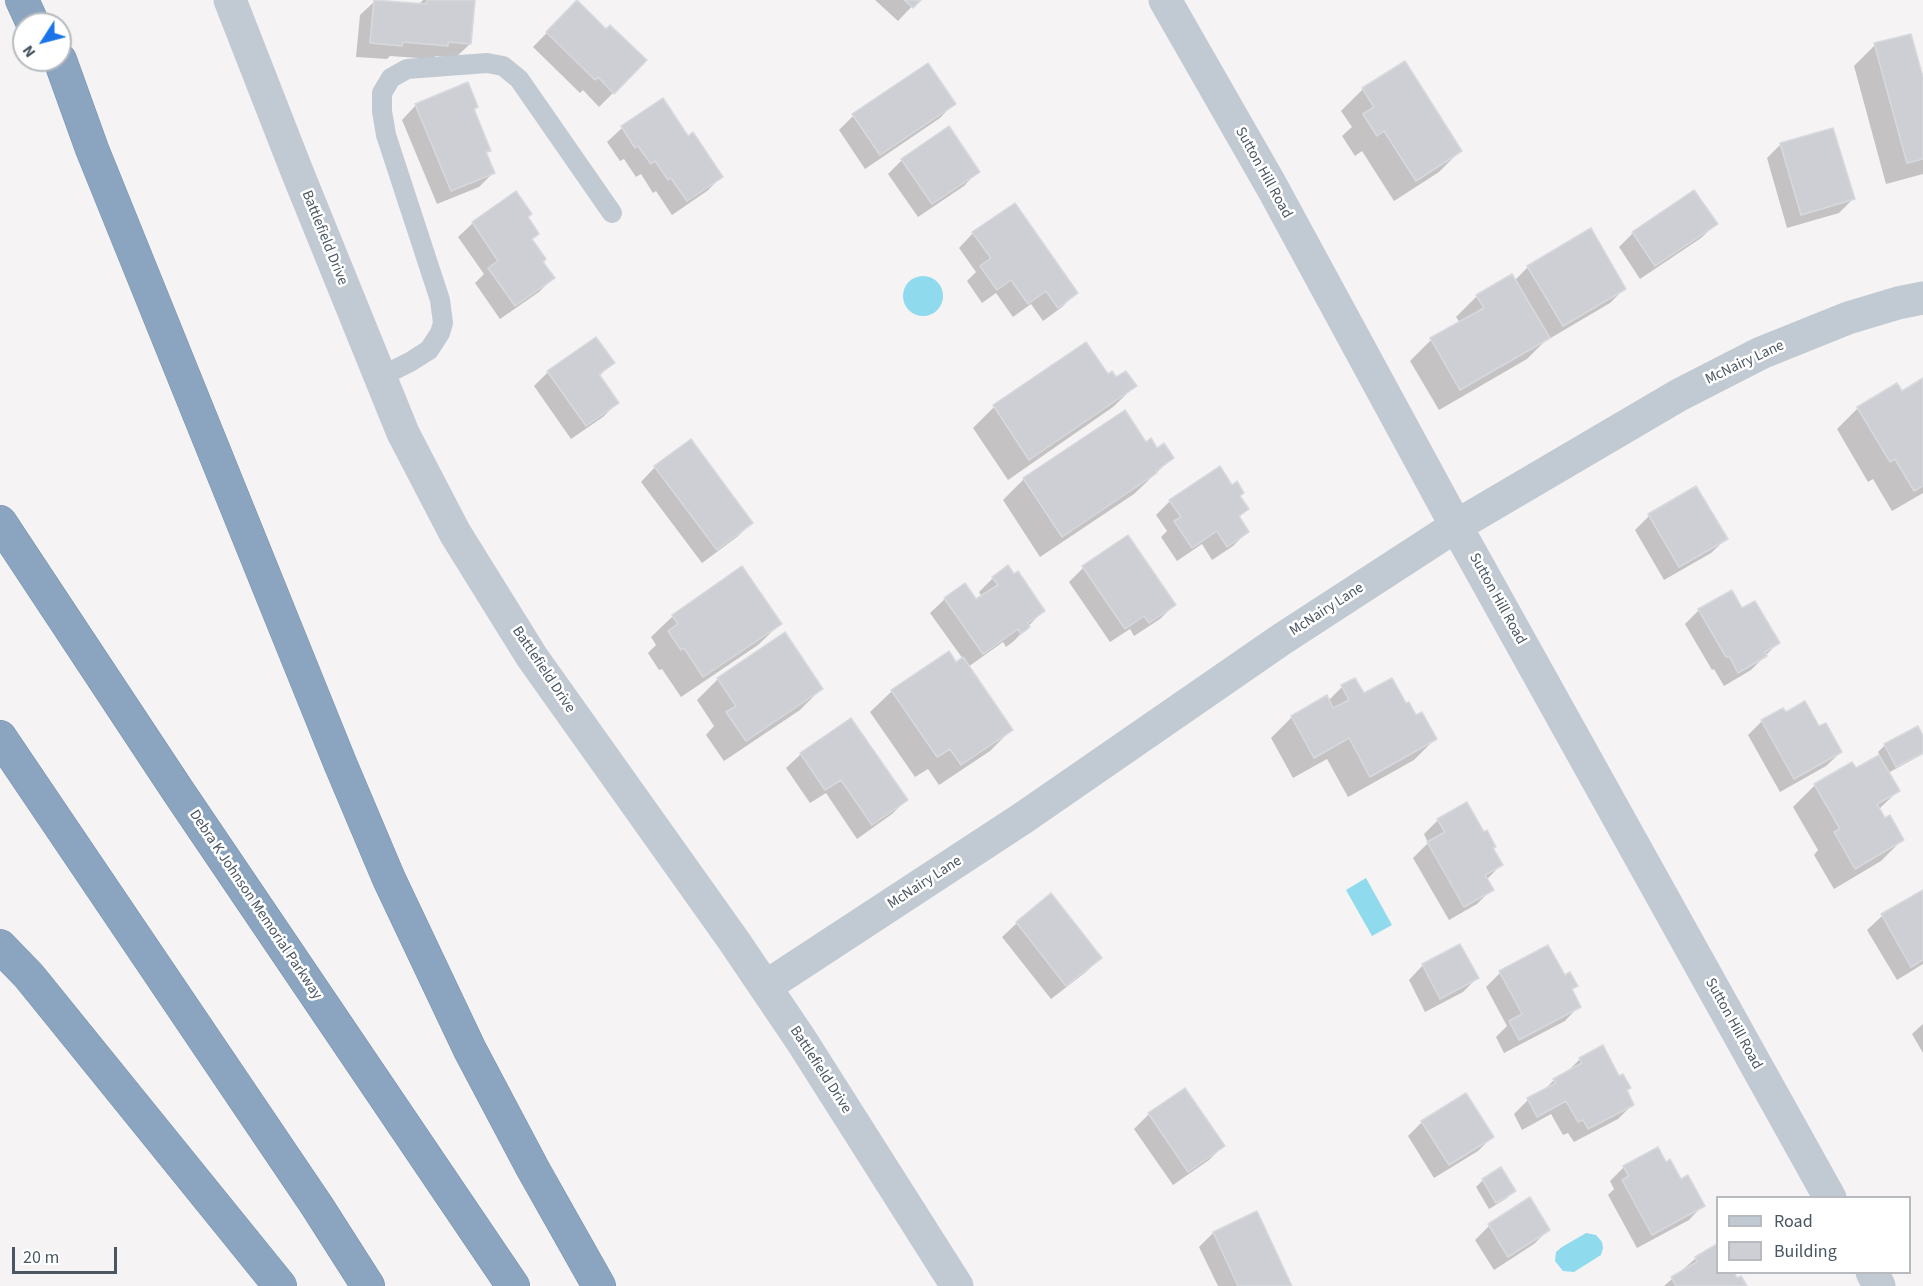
<!DOCTYPE html>
<style>
body{margin:0}
#map{position:relative;width:1923px;height:1286px;overflow:hidden;background:#f5f3f3;font-family:"Source Sans 3",sans-serif}
canvas{display:block}
.legend{position:absolute;left:1716px;top:1196px;width:195px;height:78px;box-sizing:border-box;background:#fff;border:2px solid #b7bbc0;margin:0;padding:8px 10px;list-style:none;font-size:18px;color:#4a5661}
.legend li{display:flex;align-items:center;gap:12px;height:30px}
.legend b{width:30px;border:2px solid #b7bbc0}
.north{position:absolute;left:12px;top:12px;width:60px;height:60px;box-sizing:border-box;background:#fff;border:2px solid #b7bbc0;border-radius:50%;rotate:234deg;font-size:16px;font-weight:700;line-height:24px;text-align:center;color:#4a5661}
.north::after{content:'';display:block;margin:auto;width:21px;height:27px;background:#1a73e8;clip-path:polygon(50% 0,100% 100%,50% 72%,0 100%)}
.scale{position:absolute;left:12px;top:1247px;width:105px;height:27px;box-sizing:border-box;border:3px solid #4a5661;border-top:0;padding-left:8px;font-size:18px;line-height:21px;white-space:nowrap;color:#4a5661;-webkit-text-stroke:4px #fff;paint-order:stroke}
</style>
<div id="map">
<canvas width="1923" height="1286"></canvas>
<ul class="legend">
<li><b style="height:8px;background:#c1cad2"></b>Road</li>
<li><b style="height:16px;background:#cdcfd5"></b>Building</li>
</ul>
<div class="north">N</div>
<div class="scale">20 m</div>
</div>
<script>
const ctx = document.querySelector('canvas').getContext('2d');
ctx.lineJoin = 'round';
function fillPath(path, color) { ctx.fillStyle = color; ctx.fill(path, 'evenodd'); }
const poly = rows => new Path2D(rows.map(r => 'M' + r).join(''));
function trace(path, color, width, dash) { ctx.strokeStyle = color; ctx.lineWidth = width; ctx.lineCap = dash ? 'butt' : 'round'; ctx.setLineDash(dash || []); ctx.stroke(path); }
function write(font, color, halo, rows, align = 'center') {
  ctx.font = font + ' "Source Sans 3",sans-serif'; ctx.lineWidth = 5; ctx.setLineDash([]); ctx.textBaseline = 'middle'; ctx.strokeStyle = halo; ctx.fillStyle = color; for (const [text, x, y, turn = 0] of rows) {
    ctx.save(); ctx.translate(x, y); ctx.rotate((+turn || 0) * Math.PI / 180); ctx.textAlign = isNaN(turn) ? turn : align; if (halo) ctx.strokeText(text, 0, 0); ctx.fillText(text, 0, 0); ctx.restore();
  }
}
const water = poly([
 '903 296a20 20 0 1 1 40 0a20 20 0 1 1-40 0Z',
 [1366,878,1392,925,1372,936,1346,890],
 [1586,1233,1596,1235,1602,1242,1603,1248,1601,1255,1574,1272,1563,1271,1555,1261,1556,1252,1562,1247]
]);
const shadow = poly([
 [423,0,473,0,470,44,455,58,436,56,432,59,390,56,387,59,356,57,360,15,375,1,418,5],
 [875,0,918,0,898,21],
 [577,2,606,31,645,61,599,107,583,90,580,93,533,47],
 [1875,45,1923,82,1923,174,1886,184,1854,66],
 [1405,63,1460,151,1439,172,1394,201,1362,151,1355,156,1342,136,1352,127,1341,111,1363,89],
 [928,65,954,103,940,118,865,169,839,130,853,116],
 [662,100,688,138,721,177,707,191,672,215,656,191,653,193,641,174,636,177,624,159,620,161,607,142,622,128],
 [416,105,477,107,473,111,489,150,485,154,493,173,479,187,437,204,402,120],
 [1781,144,1853,199,1839,213,1787,228,1767,158],
 [902,160,978,171,964,186,918,217,888,174],
 [516,193,526,218,538,234,531,240,542,262,553,278,539,292,500,319,475,283,484,274,458,237,473,223],
 [1716,224,1701,238,1640,279,1619,247,1633,233],
 [973,233,1076,293,1062,307,1043,321,1031,304,1013,317,996,293,982,303,967,281,976,272,959,248],
 [1528,267,1624,289,1610,303,1549,339,1548,338,1527,359,1439,410,1410,361,1431,340,1460,323,1456,317,1477,296,1514,281],
 [1086,344,1108,376,1135,386,1113,407,1008,480,973,428,994,407],
 [613,363,599,376,617,403,603,417,571,439,534,386,548,372],
 [1923,380,1923,493,1892,511,1873,479,1868,482,1837,429,1858,408,1901,393],
 [1145,444,1172,458,1134,494,1040,557,1003,500,1024,479],
 [655,467,751,523,737,537,702,563,641,482],
 [1696,488,1726,539,1711,553,1664,580,1635,530,1649,516],
 [1239,497,1247,509,1238,518,1247,532,1233,546,1212,560,1202,544,1177,561,1161,537,1167,531,1156,515,1170,501],
 [1083,568,1174,605,1160,619,1134,636,1130,629,1110,642,1069,582],
 [742,569,780,624,758,645,681,697,662,669,659,670,648,653,656,645,651,637,673,616],
 [993,578,1043,611,1014,641,1006,647,1003,642,968,667,1011,730,990,751,939,785,928,769,915,777,870,712,892,691,948,653,956,664,963,659,930,613,945,599,964,585,976,601,982,597,979,592],
 [1699,610,1742,610,1778,643,1751,670,1724,686,1714,669,1712,670,1685,624],
 [785,634,821,689,800,710,724,761,706,735,714,726,697,700,718,679],
 [1342,687,1405,705,1435,739,1414,760,1348,797,1327,759,1293,778,1271,738,1292,717,1328,701],
 [1785,715,1819,729,1841,752,1826,766,1780,792,1748,735,1762,721],
 [851,720,906,800,892,814,857,839,826,793,810,803,786,768,801,754],
 [1917,728,1923,739,1923,754,1888,773,1898,791,1878,810,1902,840,1881,861,1834,889,1814,855,1818,850,1793,807,1815,785,1852,764,1855,770,1880,756,1878,752,1885,745],
 [1438,820,1492,849,1501,865,1486,880,1492,889,1477,904,1449,920,1413,858,1428,843,1424,834],
 [1923,891,1923,964,1897,980,1867,930,1882,916],
 [1017,923,1100,958,1086,972,1051,999,1002,937],
 [1423,965,1477,978,1463,992,1425,1012,1409,980],
 [1500,973,1564,977,1576,985,1571,990,1579,1006,1565,1021,1504,1053,1496,1037,1507,1026,1486,987],
 [1923,1024,1923,1053,1912,1034],
 [1580,1059,1625,1091,1633,1104,1618,1119,1574,1142,1568,1133,1563,1135,1551,1114,1522,1130,1514,1114,1528,1100,1542,1092,1554,1080,1566,1073],
 [1185,1090,1223,1146,1209,1160,1173,1185,1134,1129,1149,1114],
 [1422,1122,1492,1137,1478,1151,1434,1178,1408,1136],
 [1665,1164,1703,1205,1689,1220,1637,1248,1608,1195,1614,1189,1610,1181,1624,1167],
 [1483,1180,1514,1191,1507,1198,1489,1209,1476,1187],
 [1530,1199,1549,1229,1534,1244,1494,1270,1475,1240,1489,1226],
 [1213,1233,1290,1286,1218,1286,1199,1247],
 [1717,1246,1718,1272,1736,1280,1745,1286,1664,1286,1696,1258]
]);
const building = poly([
 [374,0,426,4,427,0,475,0,471,44,448,42,448,46,403,42,402,46,370,43,374,0],
 [577,0,606,29,610,25,647,60,614,94,598,77,595,80,546,32,577,0],
 [904,0,921,0,913,8,904,0],
 [1911,34,1923,77,1923,159,1907,163,1874,43,1911,34],
 [1405,61,1462,151,1416,181,1384,131,1377,136,1363,114,1374,107,1362,88,1405,61],
 [928,63,956,104,880,155,852,114,928,63],
 [468,82,478,107,474,109,491,151,486,152,495,173,451,191,415,104,468,82],
 [663,98,688,136,693,132,723,177,687,201,671,178,668,180,655,161,651,164,638,146,635,148,621,126,663,98],
 [949,126,980,172,932,204,901,159,949,126],
 [1833,128,1855,199,1801,215,1780,143,1833,128],
 [1694,190,1718,224,1655,266,1632,232,1694,190],
 [516,191,532,214,528,217,539,234,532,239,546,259,543,262,555,278,515,306,488,268,498,261,472,222,516,191],
 [1015,203,1078,293,1058,308,1046,291,1028,304,1011,280,997,290,980,266,991,258,972,232,1015,203],
 [1591,228,1626,289,1563,326,1527,266,1591,228],
 [1512,274,1550,338,1460,390,1430,338,1484,308,1476,295,1512,274],
 [596,337,615,363,599,374,619,403,586,426,547,371,596,337],
 [1086,342,1108,374,1112,371,1116,377,1126,371,1137,386,1029,460,993,405,1086,342],
 [1923,378,1923,486,1914,491,1895,459,1890,462,1857,407,1897,383,1902,391,1923,378],
 [1125,410,1146,442,1151,438,1157,448,1164,443,1174,458,1156,471,1157,473,1062,537,1023,478,1125,410],
 [691,439,753,523,717,550,654,466,691,439],
 [1220,466,1232,485,1237,481,1244,493,1240,496,1249,509,1239,516,1249,532,1227,547,1217,531,1192,548,1174,521,1181,517,1169,500,1220,466],
 [1696,486,1728,539,1679,567,1648,514,1696,486],
 [1128,535,1176,605,1149,623,1144,616,1125,629,1082,566,1128,535],
 [1008,565,1014,574,1018,571,1045,611,1028,623,1030,627,1021,634,1018,629,983,654,944,598,965,583,976,599,998,585,992,577,1008,565],
 [742,566,782,624,703,677,684,648,681,650,668,631,678,624,672,615,742,566],
 [1732,590,1742,608,1755,601,1780,643,1765,652,1767,656,1738,673,1729,656,1726,657,1698,609,1732,590],
 [785,632,823,689,746,741,726,712,736,706,717,678,785,632],
 [949,651,956,662,963,657,1013,730,961,765,950,749,937,757,891,690,949,651],
 [1355,678,1364,693,1392,678,1406,703,1409,702,1416,715,1422,712,1437,739,1370,777,1349,738,1314,758,1291,716,1327,695,1333,708,1349,700,1341,685,1355,678],
 [1805,701,1819,726,1826,723,1842,752,1794,779,1761,720,1783,708,1786,712,1805,701],
 [851,718,908,800,872,825,841,780,825,790,800,753,851,718],
 [1918,726,1923,736,1923,753,1896,767,1884,744,1918,726],
 [1879,755,1900,791,1877,804,1885,818,1890,815,1904,840,1855,869,1834,832,1840,829,1814,784,1852,762,1856,768,1879,755],
 [1467,802,1484,832,1487,830,1496,847,1493,848,1503,865,1485,875,1494,890,1464,907,1427,842,1445,832,1437,819,1467,802],
 [1923,890,1923,960,1911,967,1881,914,1923,890],
 [1051,893,1102,958,1066,986,1016,922,1051,893],
 [1460,944,1479,978,1440,999,1422,964,1460,944],
 [1548,945,1565,975,1570,972,1578,986,1572,989,1581,1007,1519,1040,1509,1021,1522,1014,1499,971,1548,945],
 [1603,1045,1619,1076,1623,1074,1631,1088,1627,1090,1634,1105,1588,1129,1583,1120,1578,1122,1566,1101,1537,1117,1527,1098,1556,1083,1553,1079,1582,1063,1579,1058,1603,1045],
 [1185,1088,1225,1146,1188,1172,1148,1113,1185,1088],
 [1466,1093,1494,1137,1449,1165,1421,1121,1466,1093],
 [1658,1147,1666,1162,1670,1159,1681,1179,1688,1175,1705,1206,1652,1235,1622,1180,1629,1176,1623,1166,1658,1147],
 [1501,1167,1516,1191,1496,1203,1482,1179,1501,1167],
 [1530,1197,1550,1230,1508,1257,1488,1224,1530,1197],
 [1257,1211,1292,1286,1238,1286,1213,1232,1257,1211],
 [1717,1244,1718,1272,1734,1272,1737,1278,1741,1276,1747,1286,1676,1286,1671,1277,1697,1262,1695,1257,1717,1244]
]);
const service = poly([
 [380,377,410,362,429,350,440,333,443,323,440,300,386,135,382,111,382,93,391,78,407,69,487,63,503,66,519,79,612,213]
]);
const minor = poly([
 [230,0,296,169,403,433,455,533,532,657,734,941,801,1040,957,1286],
 [1165,0,1272,187,1456,526,1830,1198],
 [765,987,1023,818,1282,639,1456,526,1679,395,1761,353,1848,318,1898,303,1923,298],
 [1872,1272,1879,1286]
]);
const motorway = poly([
 [22,0,33,24],
 [60,60,92,149,340,763,389,879,470,1050,533,1169,599,1286],
 [0,522,178,791,513,1286],
 [0,737,317,1206,368,1286],
 [0,946,29,976,280,1286]
]);
const streetNames = [
 ["Sutton Hill Road",1263,173,61],
 ["Battlefield Drive",324,238,68],
 ["McNairy Lane",1745,363,-25],
 ["Sutton Hill Road",1497,599,61],
 ["McNairy Lane",1327,610,-33],
 ["Battlefield Drive",543,670,56],
 ["McNairy Lane",925,883,-33],
 ["Debra K Johnson Memorial Parkway",255,905,56],
 ["Sutton Hill Road",1733,1024,61],
 ["Battlefield Drive",820,1070,57]
];
fillPath(water, '#90daee');
fillPath(shadow, '#0003');
fillPath(building, '#cdcfd5');
trace(building, '#d7d9de', 1.5);
trace(motorway, '#7690ad', 34);
trace(service, '#c1cad2', 20);
trace(minor, '#c1cad2', 33);
trace(motorway, '#8ba5c1', 33);
write('15px', '#4a5661', '#fff', streetNames);
</script>
